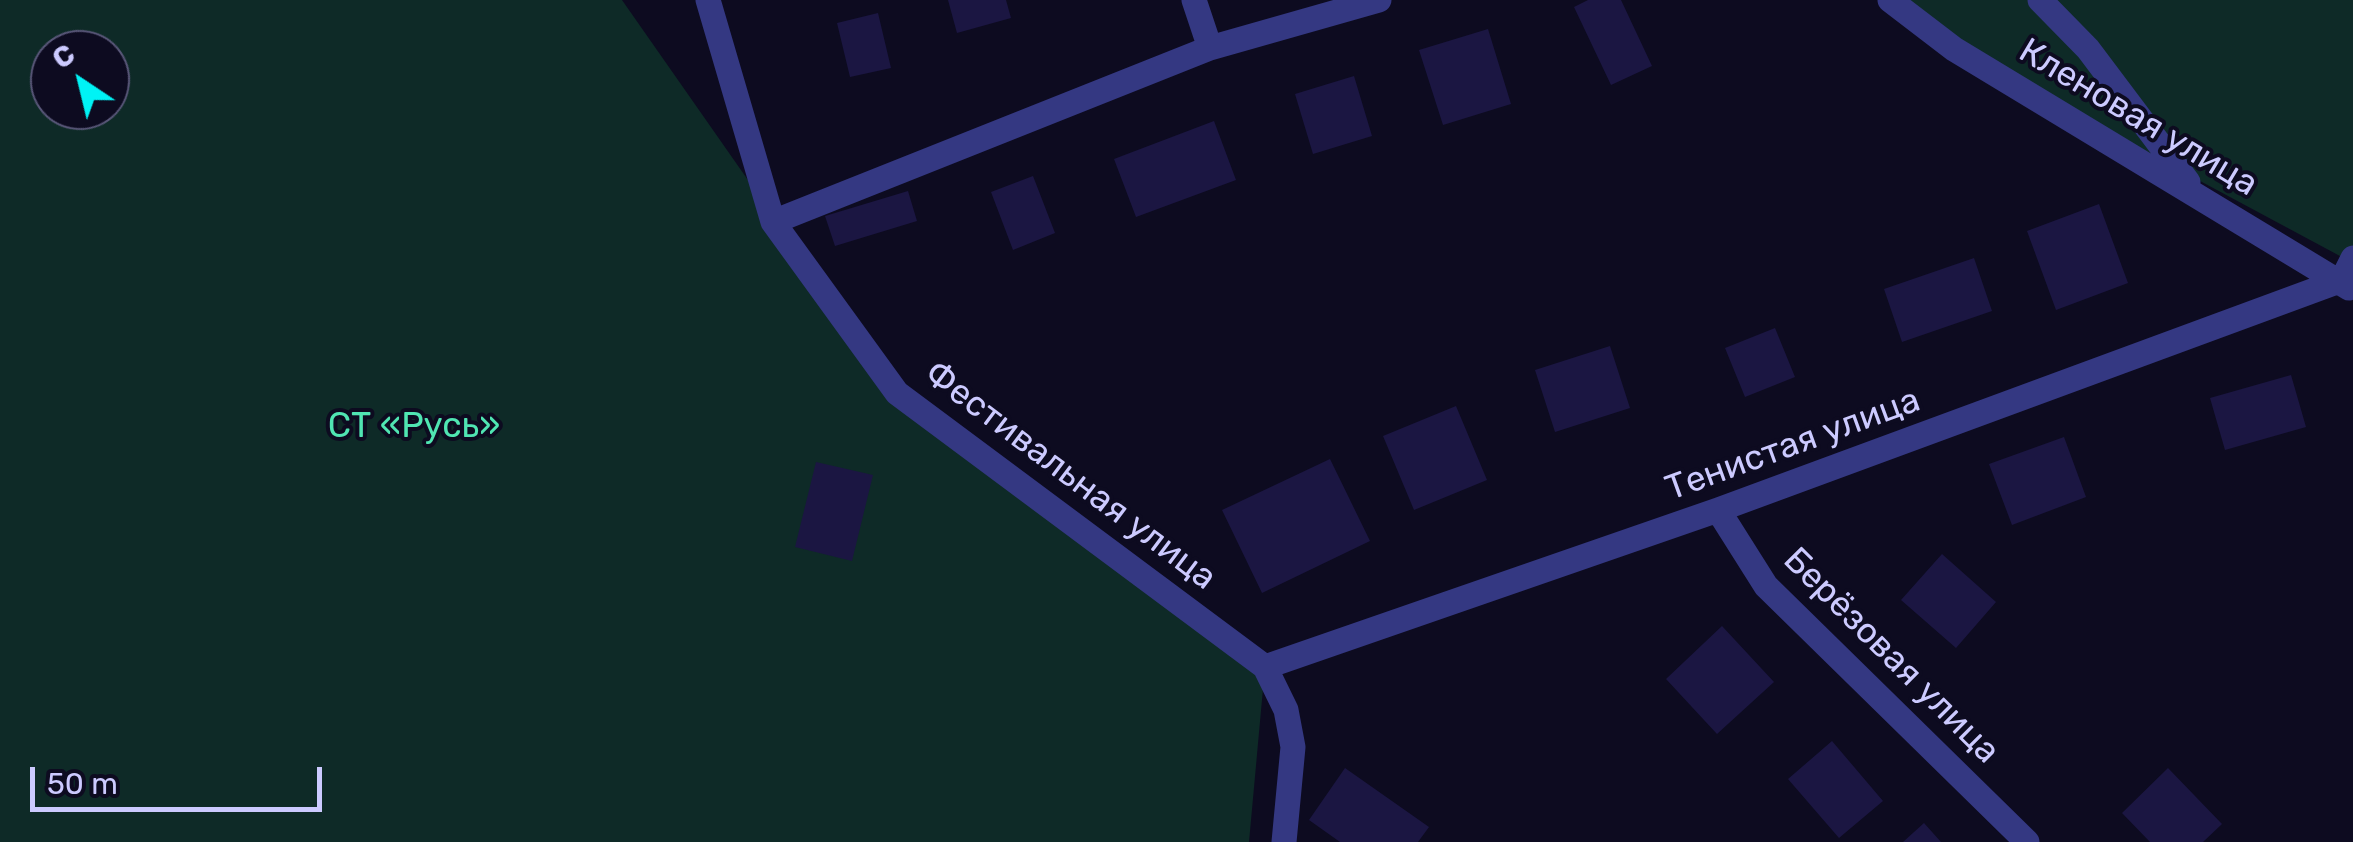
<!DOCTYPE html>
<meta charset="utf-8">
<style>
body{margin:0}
#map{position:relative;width:2353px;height:842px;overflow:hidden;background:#0d0b20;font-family:Rubik,sans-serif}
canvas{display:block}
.north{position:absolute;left:30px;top:30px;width:100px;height:100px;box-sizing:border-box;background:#0d0b20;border:2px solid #595779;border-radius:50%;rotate:325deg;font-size:28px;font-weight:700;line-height:40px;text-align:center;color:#cccaff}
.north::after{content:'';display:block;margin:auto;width:35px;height:45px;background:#00f3f5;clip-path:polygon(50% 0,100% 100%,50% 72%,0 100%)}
.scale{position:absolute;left:30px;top:767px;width:292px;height:45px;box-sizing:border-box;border:5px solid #cccaff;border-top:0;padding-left:12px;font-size:30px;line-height:35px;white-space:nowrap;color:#cccaff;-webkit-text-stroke:8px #0d0b20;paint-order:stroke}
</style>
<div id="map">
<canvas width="2353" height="842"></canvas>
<div class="north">С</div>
<div class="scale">50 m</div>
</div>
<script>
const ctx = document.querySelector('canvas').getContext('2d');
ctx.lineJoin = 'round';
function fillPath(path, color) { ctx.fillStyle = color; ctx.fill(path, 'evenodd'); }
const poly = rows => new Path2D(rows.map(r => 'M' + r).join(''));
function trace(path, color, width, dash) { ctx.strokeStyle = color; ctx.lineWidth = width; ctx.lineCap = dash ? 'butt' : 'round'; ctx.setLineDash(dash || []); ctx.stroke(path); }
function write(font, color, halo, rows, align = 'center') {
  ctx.font = font + ' Rubik,sans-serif'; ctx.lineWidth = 8; ctx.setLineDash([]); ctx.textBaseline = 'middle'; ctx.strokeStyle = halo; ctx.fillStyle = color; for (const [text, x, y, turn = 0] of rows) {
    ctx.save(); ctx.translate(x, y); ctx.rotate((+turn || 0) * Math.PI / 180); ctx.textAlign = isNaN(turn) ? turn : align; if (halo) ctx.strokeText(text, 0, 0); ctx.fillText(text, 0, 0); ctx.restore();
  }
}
const green = poly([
 [0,0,622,0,897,393,1265,667,1249,842,0,842],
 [50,50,110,50,110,110,50,110],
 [1891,0,2353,0,2353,263,1954,49]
]);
const building = poly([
 [948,0,1006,0,1011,18,957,33],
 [1588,0,1621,0,1652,66,1611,85,1574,7],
 [878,13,891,68,850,77,837,23],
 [1488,29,1511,104,1443,125,1419,50],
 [1354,76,1372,136,1313,154,1295,94],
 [1214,121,1236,180,1136,217,1114,159],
 [1033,176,1055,233,1013,250,991,192],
 [908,191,917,221,835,246,825,216],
 [2099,204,2128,283,2056,310,2027,231],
 [1974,258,1992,311,1902,342,1884,289],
 [1775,328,1795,377,1745,397,1725,348],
 [1610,346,1630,408,1555,432,1535,370],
 [2291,375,2306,427,2225,450,2210,398],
 [1456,406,1487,480,1414,510,1383,436],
 [2064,437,2086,497,2012,525,1989,464],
 [1330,459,1370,541,1262,593,1222,510],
 [816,462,873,475,852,561,795,547],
 [1942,554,1996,602,1956,648,1901,600],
 [1722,626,1774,682,1717,734,1666,679],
 [1832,741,1883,801,1839,838,1788,779],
 [1345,768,1429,827,1418,842,1340,842,1309,820],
 [2168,768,2222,824,2203,842,2150,842,2122,813],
 [1924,823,1941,842,1903,842]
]);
const minor = poly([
 [708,0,773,222,897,393,1265,667,1286,710,1293,747,1284,842],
 [1194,0,1210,48],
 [1890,0,1954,49,2349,288],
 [2040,0,2088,49,2188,182],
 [773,222,1210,48,1379,0],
 [1718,510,1766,586,2027,842],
 [1265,667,1718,510,2342,280,2353,258]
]);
const streetNames = [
 ["Кленовая улица",2138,118,31],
 ["Тенистая улица",1793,445,-20],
 ["Фестивальная улица",1070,476,37],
 ["Берёзовая улица",1891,656,45]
];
const parkNames = [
 ["СТ «Русь»",414,427]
];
fillPath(green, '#0e2a27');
fillPath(building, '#1b1642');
trace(minor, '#343882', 25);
write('35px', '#cccaff', '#0d0b20', streetNames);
write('35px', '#50e5b2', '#0d0b20', parkNames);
</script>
